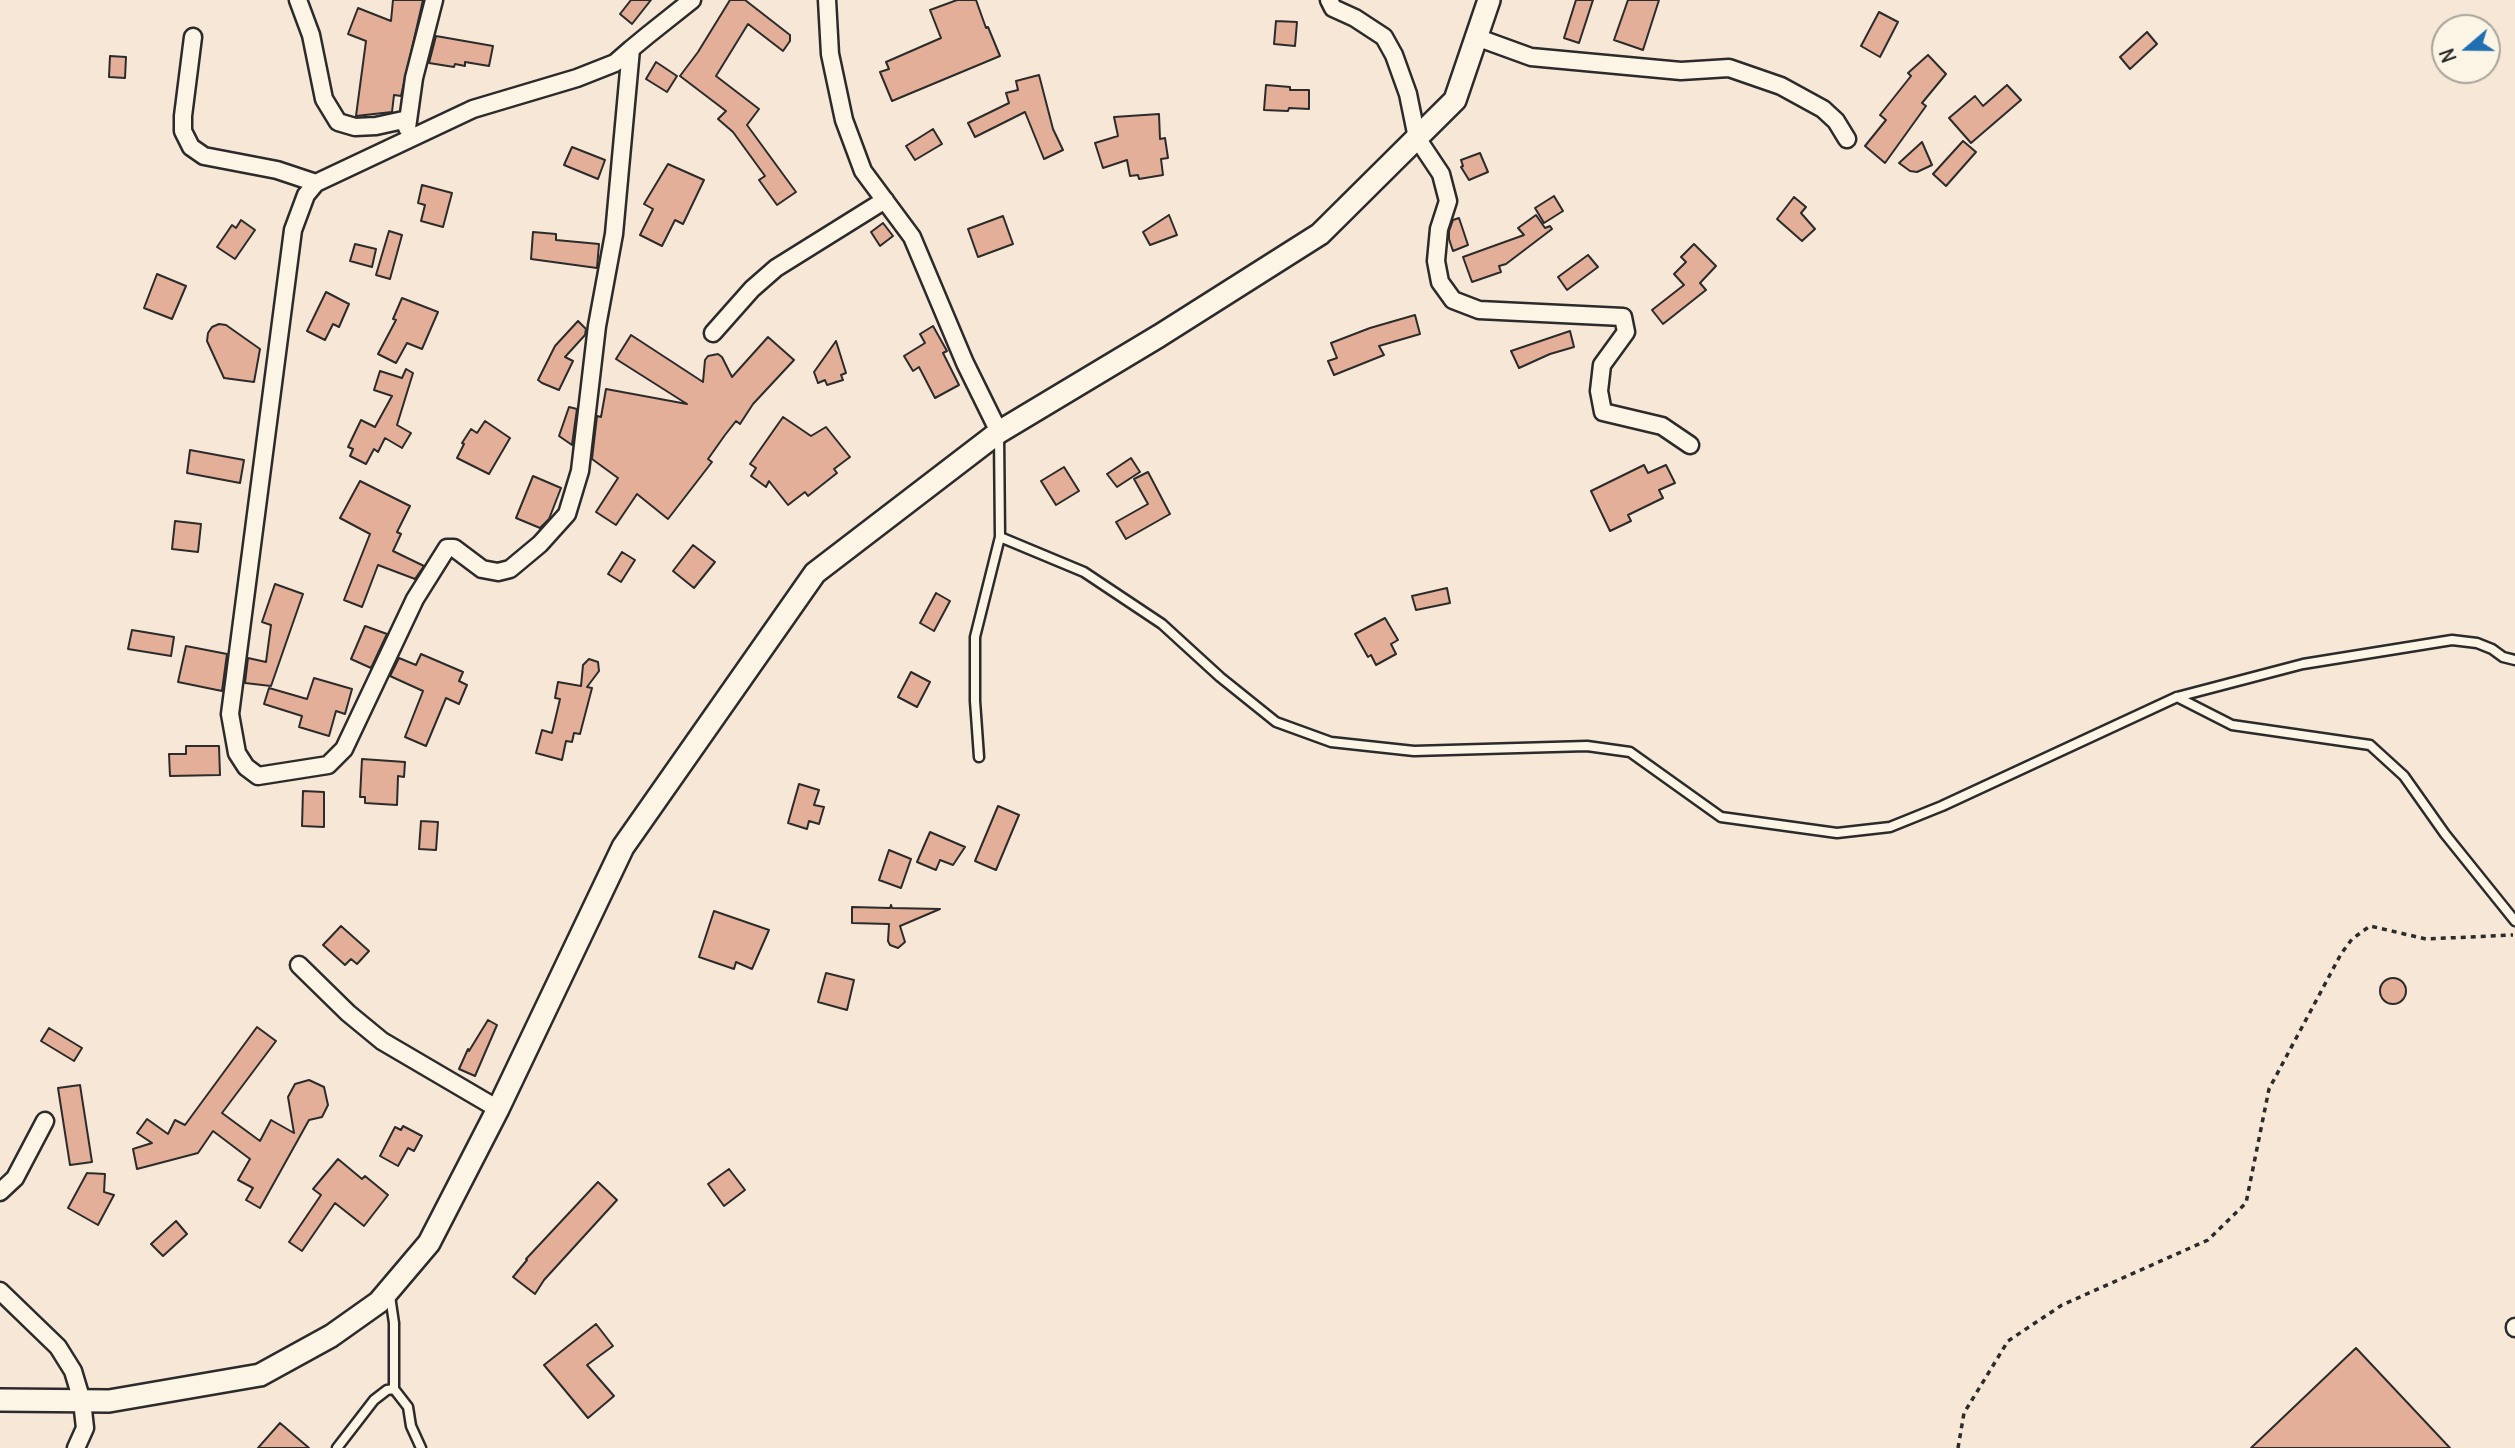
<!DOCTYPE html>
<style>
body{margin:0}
#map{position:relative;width:2515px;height:1448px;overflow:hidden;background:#f7e7d6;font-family:Delius,sans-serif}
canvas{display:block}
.north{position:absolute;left:2431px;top:14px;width:70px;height:70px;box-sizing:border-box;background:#fcf5e5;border:2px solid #a8a49b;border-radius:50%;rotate:250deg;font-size:19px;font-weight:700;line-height:28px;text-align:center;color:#2b2b2b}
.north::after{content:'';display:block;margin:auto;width:24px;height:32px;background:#1f6fb2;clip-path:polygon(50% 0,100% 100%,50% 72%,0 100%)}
</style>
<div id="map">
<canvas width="2515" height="1448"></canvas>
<div class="north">N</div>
</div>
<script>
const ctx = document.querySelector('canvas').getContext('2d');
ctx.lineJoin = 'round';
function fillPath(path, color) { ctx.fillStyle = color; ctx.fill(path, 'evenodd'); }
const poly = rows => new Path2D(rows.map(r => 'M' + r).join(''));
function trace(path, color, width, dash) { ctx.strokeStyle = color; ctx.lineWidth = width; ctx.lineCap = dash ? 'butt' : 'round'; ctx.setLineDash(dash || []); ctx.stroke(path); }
const building = poly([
 [393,0,423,0,401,96,394,95,392,112,356,116,366,41,348,34,358,8,391,21,393,0],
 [631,0,651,0,632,24,620,14,631,0],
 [730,0,745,0,790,35,790,41,783,51,748,24,716,76,759,109,747,125,796,192,777,205,759,180,765,176,733,132,718,119,726,111,680,76,698,52,730,0],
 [957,0,976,0,986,28,988,27,1000,56,892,101,880,72,889,69,886,62,941,38,930,10,957,0],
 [1576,0,1593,0,1579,43,1564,38,1576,0],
 [1628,0,1659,0,1643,50,1614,40,1628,0],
 [1879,12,1898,22,1880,57,1861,46,1879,12],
 [1276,21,1297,22,1295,46,1274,44,1276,21],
 [2147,32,2157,44,2130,69,2120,57,2147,32],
 [436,36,493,46,489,66,465,62,465,66,455,64,454,67,429,63,436,36],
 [1928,55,1946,74,1922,103,1926,106,1885,163,1865,146,1886,120,1880,115,1911,76,1908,73,1928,55],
 [110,56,126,57,125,78,109,77,110,56],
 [656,62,677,76,667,92,646,79,656,62],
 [1039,75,1053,129,1063,150,1044,159,1025,112,975,137,968,123,1009,103,1006,93,1018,90,1016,81,1039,75],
 [1266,85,1290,87,1290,90,1309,90,1309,109,1289,108,1288,111,1264,110,1266,85],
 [2007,85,2021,100,1971,143,1949,118,1975,96,1983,106,2007,85],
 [1159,114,1160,139,1165,138,1168,158,1161,159,1163,175,1139,179,1138,175,1130,176,1127,160,1103,168,1095,143,1118,136,1114,117,1159,114],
 [933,129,942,144,915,160,906,146,933,129],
 [1963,141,1976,152,1946,186,1933,174,1963,141],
 [1922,142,1932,165,1917,172,1910,171,1899,163,1922,142],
 [572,147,605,160,598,179,564,165,572,147],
 [1480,153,1488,172,1469,180,1461,167,1463,166,1461,160,1480,153],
 [668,164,704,180,683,224,675,220,662,246,640,235,653,209,644,204,668,164],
 [422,185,452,193,443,227,421,221,425,205,418,203,422,185],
 [1554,196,1563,211,1544,223,1535,208,1554,196],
 [1794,197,1806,207,1801,213,1815,229,1802,241,1777,219,1794,197],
 [1169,215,1177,235,1150,245,1143,232,1169,215],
 [1536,215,1545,228,1550,226,1552,229,1506,264,1499,266,1501,272,1472,282,1463,257,1524,235,1518,228,1536,215],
 [1003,216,1013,244,978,257,968,229,1003,216],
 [1459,218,1468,245,1453,251,1449,239,1449,231,1453,220,1459,218],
 [241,220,255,230,235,259,217,247,232,225,236,228,241,220],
 [883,223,893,236,880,246,871,232,883,223],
 [389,231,402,235,390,279,376,275,389,231],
 [533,232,556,234,556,240,599,244,597,268,531,259,533,232],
 [355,244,376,249,372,267,350,261,355,244],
 [1694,244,1716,266,1700,283,1706,290,1663,324,1652,310,1684,285,1674,274,1686,262,1681,257,1694,244],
 [1588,255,1598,267,1567,290,1558,277,1588,255],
 [157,274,186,286,172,319,144,308,157,274],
 [326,292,349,304,339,327,333,324,325,340,307,331,326,292],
 [402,298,438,312,422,349,407,343,396,363,378,354,396,320,393,319,402,298],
 [1415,315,1420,334,1379,346,1384,355,1334,375,1328,361,1337,358,1331,343,1370,328,1415,315],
 [578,321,586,329,585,335,565,357,573,361,559,390,542,383,538,380,555,346,578,321],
 [219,324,226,325,260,349,254,382,224,378,207,341,208,333,212,327,219,324],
 [933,326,947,351,943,353,959,385,935,398,919,367,913,371,904,356,925,343,920,334,933,326],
 [1570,331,1574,347,1550,354,1519,368,1511,351,1570,331],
 [631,335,703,382,705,360,708,356,718,354,722,357,732,377,768,337,794,360,753,404,740,424,736,421,725,435,708,459,712,462,668,519,637,494,616,525,596,512,618,478,592,459,597,416,601,417,606,389,687,404,616,359,631,335],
 [836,341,846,373,841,375,843,380,827,385,825,380,818,383,814,372,836,341],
 [406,369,413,373,397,425,411,433,402,448,385,438,378,452,374,449,366,464,350,456,353,449,348,447,361,420,375,427,392,396,374,390,380,371,402,378,406,369],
 [569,407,577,409,572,445,559,436,569,407],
 [783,417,811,436,826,427,850,457,834,469,837,473,808,496,805,492,788,505,769,481,766,487,751,476,756,468,750,464,783,417],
 [485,421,510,438,489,474,457,458,464,444,462,443,471,429,477,433,485,421],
 [190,450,244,460,240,483,187,473,190,450],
 [1131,458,1140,472,1117,487,1107,474,1131,458],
 [1644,465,1648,473,1666,465,1675,483,1659,490,1663,498,1628,515,1631,521,1610,531,1591,491,1644,465],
 [1064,467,1079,491,1056,505,1041,481,1064,467],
 [1148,472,1170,514,1126,539,1116,522,1148,504,1134,479,1148,472],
 [533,476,561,488,549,519,540,528,516,518,533,476],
 [360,481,410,506,397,532,401,534,393,551,424,566,415,579,378,565,362,607,344,600,370,534,340,518,360,481],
 [175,521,201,524,198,552,172,549,175,521],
 [693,545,715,562,694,588,673,571,693,545],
 [622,552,635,560,621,582,608,574,622,552],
 [275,584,303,594,271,686,245,683,248,658,266,662,271,625,262,622,275,584],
 [1447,588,1450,603,1416,610,1412,596,1447,588],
 [936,593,950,601,934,631,920,623,936,593],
 [1385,618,1398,640,1391,644,1396,654,1376,665,1371,655,1368,657,1355,634,1385,618],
 [365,626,387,634,371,668,351,659,365,626],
 [132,630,174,637,171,656,128,649,132,630],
 [186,646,227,654,222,691,178,682,186,646],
 [421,654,463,672,459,681,467,685,459,704,446,698,426,746,405,737,423,691,390,676,399,658,416,665,421,654],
 [589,659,598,662,599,671,587,687,592,688,580,734,574,733,572,742,566,741,562,760,536,753,542,730,552,733,560,699,555,698,558,682,581,686,583,665,589,659],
 [911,672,930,682,917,707,898,697,911,672],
 [314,678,352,689,345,714,336,711,329,736,299,727,302,716,264,704,269,688,307,699,314,678],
 [186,746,219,746,220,775,170,776,169,754,186,754,186,746],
 [362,759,405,762,404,777,398,776,397,805,365,803,365,797,360,797,362,759],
 [799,784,819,790,814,805,824,807,819,824,809,821,807,829,788,823,799,784],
 [303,791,324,792,324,827,302,826,303,791],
 [998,806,1019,815,996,870,975,861,998,806],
 [421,821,438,822,436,850,419,849,421,821],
 [930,832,965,847,953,865,940,860,936,870,917,862,930,832],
 [889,850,911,859,901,888,879,880,889,850],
 [891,905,892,908,940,909,900,926,905,942,898,948,890,945,888,941,889,924,852,923,852,907,890,908,891,905],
 [714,911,769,930,752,969,736,962,734,969,699,957,714,911],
 [341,926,369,951,357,964,351,959,345,965,323,945,341,926],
 [826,973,854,980,847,1010,818,1002,826,973],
 '2380 991a13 13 0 1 1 26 0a13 13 0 1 1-26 0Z',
 [488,1020,497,1025,475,1076,459,1069,468,1049,469,1051,488,1020],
 [257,1027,276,1041,222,1113,260,1141,271,1120,294,1133,288,1097,295,1084,309,1080,324,1087,328,1105,322,1117,309,1120,260,1208,246,1200,253,1188,238,1180,250,1159,213,1131,198,1153,137,1169,133,1149,152,1143,137,1133,147,1119,168,1134,175,1120,185,1125,257,1027],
 [49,1028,82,1048,74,1061,41,1041,49,1028],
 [80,1085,92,1162,70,1165,58,1088,80,1085],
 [403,1126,422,1136,414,1151,408,1148,398,1166,380,1156,395,1127,401,1130,403,1126],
 [338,1159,362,1179,365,1176,388,1195,364,1226,335,1203,302,1251,289,1242,321,1195,313,1189,338,1159],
 [729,1169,745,1190,724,1206,708,1184,729,1169],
 [87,1173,105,1174,104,1192,114,1195,98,1225,68,1208,87,1173],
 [598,1182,617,1200,544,1280,535,1294,513,1277,527,1260,526,1259,598,1182],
 [176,1221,187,1234,163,1256,151,1244,176,1221],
 [596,1324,613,1346,587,1365,614,1396,588,1418,544,1365,596,1324],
 [2356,1348,2450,1448,2251,1448,2356,1348],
 [280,1423,309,1448,258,1448,280,1423]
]);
const path = poly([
 [1958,1448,1964,1413,2008,1341,2062,1305,2208,1240,2246,1203,2269,1089,2341,954,2352,939,2370,926,2426,939,2513,935]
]);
const lane = poly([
 [1000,537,1084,572,1162,624,1220,677,1276,722,1331,742,1414,751,1587,746,1630,752,1721,817,1837,833,1890,827,1942,806,2177,697,2303,664,2452,640,2477,643,2492,649,2503,657,2515,660],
 [2177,697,2232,725,2370,745,2404,776,2445,834,2515,921],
 [979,757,975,701,975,637,1000,537,999,435],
 [390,1296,394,1323,394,1389,408,1407,411,1426,421,1448],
 [337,1448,374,1400,387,1390,394,1389]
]);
const street = poly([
 [298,0,311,35,324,99,338,122,355,127,376,126,408,119],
 [827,0,830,54,844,120,863,171,912,237,965,363,999,432],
 [1329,0,1333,8,1355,18,1384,37,1394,55,1408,94,1417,138,1441,174,1448,201,1439,229,1436,261,1440,282,1453,300,1479,310,1623,317,1626,332,1602,365,1599,391,1603,412,1662,426,1690,445],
 [193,37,183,116,183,131,191,147,204,156,277,170,316,183],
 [1476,37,1531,57,1681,71,1729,68,1781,86,1823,109,1836,121,1847,139],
 [631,49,614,234,597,326,580,471,567,514,540,544,510,569,498,572,482,569,454,548,447,548,415,599,344,749,328,765,258,776,246,767,237,753,230,714,293,230,306,195,316,183,473,109,577,78,615,63,631,49,648,35,692,0],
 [407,128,414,78,434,0],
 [713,333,752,289,776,268,885,200],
 [299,965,348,1013,382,1041,498,1109],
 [0,1192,15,1178,45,1121],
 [0,1291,58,1347,73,1371,82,1401,85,1428,76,1448],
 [2515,1327,2515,1328]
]);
const secondary = poly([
 [0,1400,109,1401,260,1375,331,1336,379,1302,429,1243,498,1109,623,847,815,573,999,432,1159,336,1320,234,1455,100,1489,0]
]);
fillPath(building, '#e4af98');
trace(building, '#2b2b2b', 2);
trace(lane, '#2b2b2b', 13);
trace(street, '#2b2b2b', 21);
trace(secondary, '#2b2b2b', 26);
trace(path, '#2b2b2b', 3.5, [5, 5]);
trace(lane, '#fcf5e5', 8);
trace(street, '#fcf5e5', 16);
trace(secondary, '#fcf5e5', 21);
</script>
